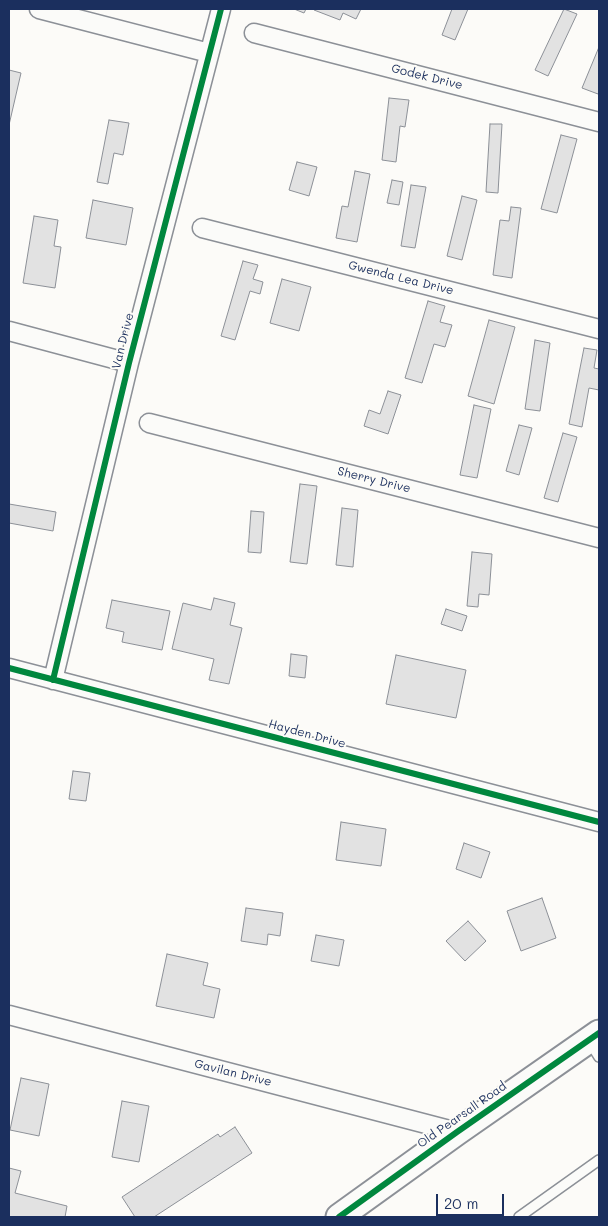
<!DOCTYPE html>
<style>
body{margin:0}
#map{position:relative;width:608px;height:1226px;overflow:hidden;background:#fcfbf8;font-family:Mali,sans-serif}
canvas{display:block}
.frame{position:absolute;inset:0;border:10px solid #1b2f5e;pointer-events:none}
.scale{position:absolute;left:436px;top:1194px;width:68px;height:22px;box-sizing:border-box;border:2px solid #1b2f5e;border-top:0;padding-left:6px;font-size:15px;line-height:18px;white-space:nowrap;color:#1b2f5e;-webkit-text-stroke:4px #fdfcf7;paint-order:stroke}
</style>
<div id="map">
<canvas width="608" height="1226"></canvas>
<div class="frame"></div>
<div class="scale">20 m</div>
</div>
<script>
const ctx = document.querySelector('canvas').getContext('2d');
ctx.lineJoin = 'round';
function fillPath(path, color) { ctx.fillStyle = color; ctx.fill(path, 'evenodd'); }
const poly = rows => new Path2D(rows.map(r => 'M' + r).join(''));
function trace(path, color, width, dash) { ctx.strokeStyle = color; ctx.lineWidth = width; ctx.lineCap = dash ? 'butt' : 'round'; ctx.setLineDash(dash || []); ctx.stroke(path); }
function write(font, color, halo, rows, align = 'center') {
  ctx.font = font + ' Mali,sans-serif'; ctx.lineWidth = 4; ctx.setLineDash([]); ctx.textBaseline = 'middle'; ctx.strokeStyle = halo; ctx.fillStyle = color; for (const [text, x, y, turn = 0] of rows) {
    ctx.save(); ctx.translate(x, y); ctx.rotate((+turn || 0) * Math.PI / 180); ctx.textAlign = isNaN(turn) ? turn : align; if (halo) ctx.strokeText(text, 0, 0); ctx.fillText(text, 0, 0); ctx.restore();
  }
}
const building = poly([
 [294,9,306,9,304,13,294,9],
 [315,9,361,9,356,19,343,13,340,20,314,10,315,9],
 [452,9,468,9,455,40,442,35,452,9],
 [564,9,577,14,548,76,535,70,564,9],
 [599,47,599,91,598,94,582,88,599,47],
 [9,70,21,73,9,125,9,70],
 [389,98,409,100,405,127,400,126,396,162,382,160,389,98],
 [109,120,129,123,123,155,114,153,108,184,97,182,109,120],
 [490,124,502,124,498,193,486,192,490,124],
 [561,135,577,139,557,213,541,209,561,135],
 [297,162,317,167,309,196,289,190,297,162],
 [355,171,370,174,357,242,336,238,342,206,348,207,355,171],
 [392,180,403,182,399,205,387,203,392,180],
 [411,185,426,187,415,248,401,246,411,185],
 [462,196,477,200,462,260,447,256,462,196],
 [93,200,133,208,126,245,86,238,93,200],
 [511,207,521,208,512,278,493,275,500,220,509,221,511,207],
 [34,216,58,220,54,246,61,247,55,288,23,283,34,216],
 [243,261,258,265,253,279,263,282,260,294,250,291,235,340,221,336,243,261],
 [282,279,311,287,299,331,270,323,282,279],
 [428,301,445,306,440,322,452,325,445,347,434,344,422,383,405,378,428,301],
 [489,320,515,327,494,404,468,396,489,320],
 [535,340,550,343,540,411,525,409,535,340],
 [584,348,597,350,594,368,599,369,599,390,589,388,582,427,569,424,584,348],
 [388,391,401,395,388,434,364,426,369,410,380,414,388,391],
 [474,405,491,409,477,478,460,475,474,405],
 [519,425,532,428,519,475,506,471,519,425],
 [563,433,577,437,558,502,544,498,563,433],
 [300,484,317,486,307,564,290,562,300,484],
 [9,504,56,512,53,531,9,523,9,504],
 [342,508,358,510,353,567,336,565,342,508],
 [251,511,264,512,261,553,248,552,251,511],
 [472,552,492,554,489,595,479,594,478,607,467,606,472,552],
 [214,598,235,603,230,625,242,628,229,684,209,680,214,659,172,649,183,603,211,610,214,598],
 [112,600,170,611,162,650,122,642,124,632,106,628,112,600],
 [446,609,467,616,462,631,441,624,446,609],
 [291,654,307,656,305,678,289,676,291,654],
 [396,655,466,670,456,718,386,704,396,655],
 [73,771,90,773,86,801,69,799,73,771],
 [341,822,386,829,381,866,336,860,341,822],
 [464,843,490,852,481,878,456,869,464,843],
 [542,898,556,938,521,951,507,911,542,898],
 [246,908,283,913,280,936,268,934,267,945,241,941,246,908],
 [468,921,486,941,465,961,446,941,468,921],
 [316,935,344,940,339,966,311,961,316,935],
 [167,954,208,963,203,985,220,989,214,1018,156,1006,167,954],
 [21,1078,49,1084,39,1136,10,1130,21,1078],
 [122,1101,149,1106,139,1162,112,1157,122,1101],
 [235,1127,252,1153,154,1217,135,1217,122,1197,218,1134,220,1137,235,1127],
 [9,1168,21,1171,15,1193,67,1206,65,1217,9,1217,9,1168]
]);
const lane = poly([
 [589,1041,599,1057],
 [519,1217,599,1160]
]);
const street = poly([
 [39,9,209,53],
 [254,33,599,122],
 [202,228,599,329],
 [9,331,129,363],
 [149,423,599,538],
 [9,668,599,822],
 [53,680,129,363,221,9],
 [9,1015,346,1103,457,1132]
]);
const secondary = poly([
 [339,1217,457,1132,599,1033]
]);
const cycleway = poly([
 [9,668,599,822],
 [53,680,129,363,221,9],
 [339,1217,457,1132,599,1033]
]);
const streetNames = [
 ["Godek Drive",427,77,14],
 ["Gwenda Lea Drive",401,278,14],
 ["Van Drive",123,341,-76],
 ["Sherry Drive",374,480,14],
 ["Hayden Drive",307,734,15],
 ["Gavilan Drive",233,1073,14],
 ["Old Pearsall Road",462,1115,-35]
];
fillPath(building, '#e2e2e2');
trace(building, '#8c9097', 1);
trace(lane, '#8c9097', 12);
trace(street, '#8c9097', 21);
trace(secondary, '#8c9097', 29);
trace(lane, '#fbfbf9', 9);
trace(street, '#fbfbf9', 18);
trace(secondary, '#fbfbf9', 25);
trace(cycleway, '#00873e', 6);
write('12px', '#1b2f5e', '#fdfcf7', streetNames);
</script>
